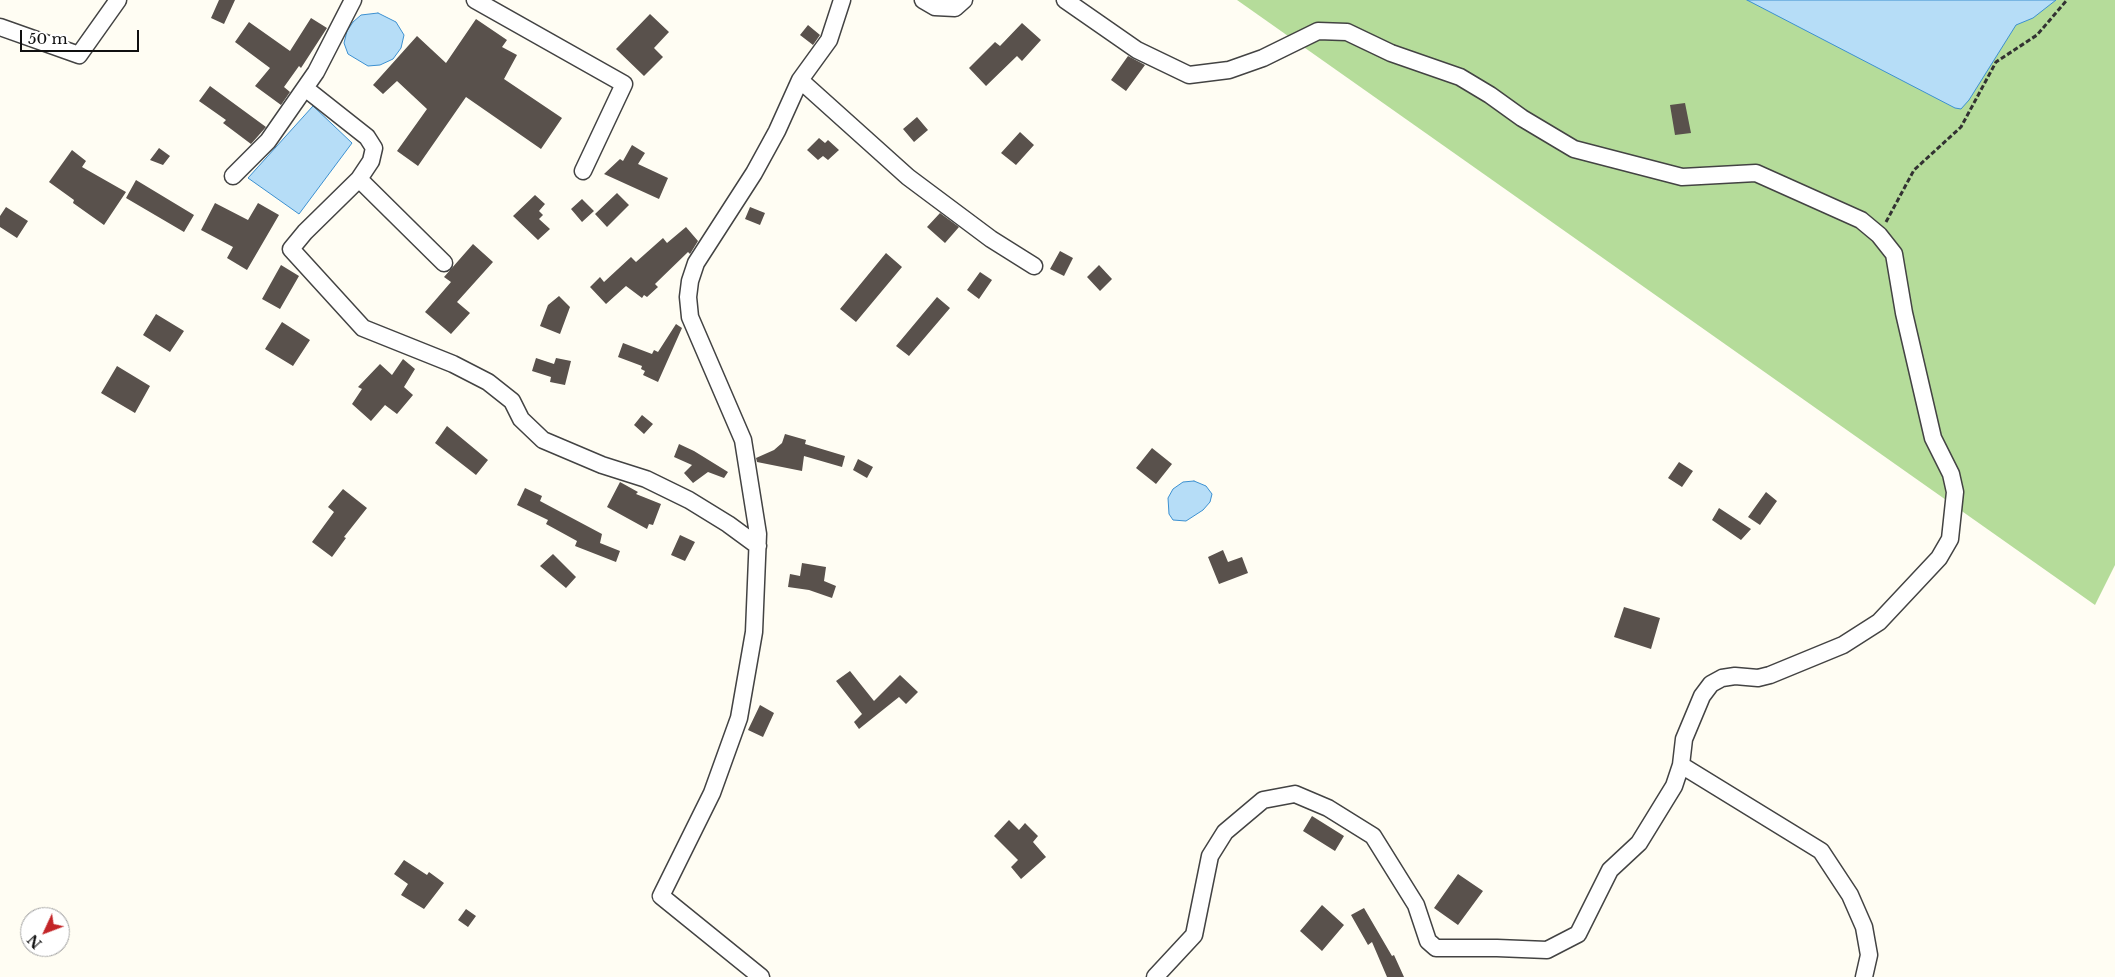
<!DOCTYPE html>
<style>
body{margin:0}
#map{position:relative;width:2115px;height:977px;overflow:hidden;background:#fffdf3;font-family:"Libre Baskerville",serif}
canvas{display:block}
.north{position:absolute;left:20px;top:907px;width:50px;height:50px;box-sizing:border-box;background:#fff;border:1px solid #9f9f9f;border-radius:50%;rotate:227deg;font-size:14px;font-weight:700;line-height:20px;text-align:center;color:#101010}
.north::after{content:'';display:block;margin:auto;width:18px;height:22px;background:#c32427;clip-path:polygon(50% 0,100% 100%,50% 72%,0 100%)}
.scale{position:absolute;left:20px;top:30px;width:119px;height:22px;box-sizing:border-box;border:2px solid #101010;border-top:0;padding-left:6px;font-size:15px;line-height:18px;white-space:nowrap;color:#101010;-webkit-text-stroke:4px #fff;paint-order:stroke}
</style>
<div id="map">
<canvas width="2115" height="977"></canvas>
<div class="north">N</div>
<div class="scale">50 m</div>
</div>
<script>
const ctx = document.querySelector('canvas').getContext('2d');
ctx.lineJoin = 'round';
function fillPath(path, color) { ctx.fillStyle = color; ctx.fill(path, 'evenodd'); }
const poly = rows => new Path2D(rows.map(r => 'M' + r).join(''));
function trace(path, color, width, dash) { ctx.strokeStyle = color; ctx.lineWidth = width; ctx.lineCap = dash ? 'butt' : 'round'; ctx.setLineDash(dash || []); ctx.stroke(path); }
const forest = poly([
 [1237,0,2115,0,2115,565,2095,605]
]);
const water = poly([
 [1747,0,2056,0,2033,18,2016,25,1969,100,1961,109,1955,108,1747,0],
 [378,13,396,22,404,35,401,48,393,59,380,65,368,66,348,54,344,43,347,31,353,22,361,15,378,13],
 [313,106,352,143,299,214,248,178,313,106],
 [1194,481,1206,486,1212,494,1210,502,1203,510,1186,521,1173,520,1169,514,1168,498,1173,489,1183,482,1194,481]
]);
const building = poly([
 [219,0,235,0,224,24,211,18],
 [650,14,669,32,654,48,663,57,644,76,616,49],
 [311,18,327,28,301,68,299,66,284,87,290,92,281,105,255,86,270,68,235,42,249,22,290,51],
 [476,19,507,40,502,47,517,55,504,79,562,118,541,149,466,97,418,166,397,151,427,109,397,81,383,94,373,85,417,36,446,63],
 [1022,23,1041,40,1022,61,1017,56,986,86,969,68,995,42,1000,46],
 [808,25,820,35,813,45,800,35],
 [1128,56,1145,65,1126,91,1111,80],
 [210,86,266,127,251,144,223,123,226,120,199,101],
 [1685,103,1691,133,1675,135,1670,105],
 [917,117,928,130,914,142,903,129],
 [1020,132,1034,145,1016,165,1001,153],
 [819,138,825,143,828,140,839,150,828,160,823,156,818,160,807,150],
 [632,145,645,153,638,164,668,178,659,199,604,174,620,159,623,161],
 [159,148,170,156,163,165,150,160],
 [72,150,86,161,82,167,126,192,104,225,73,203,74,200,49,182],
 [136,180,194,215,184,232,126,198],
 [617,193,629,205,607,227,595,214],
 [535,195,545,204,539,211,543,215,539,219,550,229,538,240,513,216],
 [582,199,594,211,582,222,571,209],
 [215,203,248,220,258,203,279,215,247,270,227,258,233,247,201,230],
 [6,207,28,221,17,238,0,227,0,216],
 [750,207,765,213,760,225,745,219],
 [940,213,959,227,945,243,927,227],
 [686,227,698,241,690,254,688,252,655,284,658,287,647,297,644,295,642,298,626,286,606,304,590,287,600,277,604,282,631,257,636,262,663,238,667,243],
 [473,244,493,262,457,302,470,313,451,334,425,312,451,282,444,277],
 [1060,251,1073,258,1064,276,1050,269],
 [886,253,902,267,856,322,840,309],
 [281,265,299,276,280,309,262,299],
 [1099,265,1112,279,1100,291,1087,277],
 [980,272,992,280,979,299,967,290],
 [559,296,570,307,560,334,540,326,548,305],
 [937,297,950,308,909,356,896,346],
 [156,314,184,331,170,352,143,335],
 [282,322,310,340,293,366,265,349],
 [676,324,682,328,658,382,643,375,645,371,641,369,642,366,618,357,623,343,652,354,654,350,658,352],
 [536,358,554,364,556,358,571,361,565,385,550,382,551,377,532,371],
 [403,359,415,369,404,387,413,395,397,414,385,405,371,421,352,404,362,389,358,387,380,364,392,375],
 [117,366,150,386,135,413,101,393],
 [642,415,653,424,644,434,634,425],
 [447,426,488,460,476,475,435,443],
 [785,434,806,440,805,444,845,456,842,467,804,456,802,471,757,462,756,458,774,450,782,443],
 [679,444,694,451,728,472,724,478,708,472,693,483,684,473,692,465,674,457],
 [1152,448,1172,464,1156,484,1136,468],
 [858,459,873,467,867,478,853,470],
 [1679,462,1693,471,1682,487,1668,478],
 [620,482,638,492,636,494,661,504,653,525,649,524,647,529,607,507],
 [525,488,542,496,540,501,602,534,600,543,620,551,616,562,575,546,577,541,546,524,548,520,517,505],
 [343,489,367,508,344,537,346,538,332,557,312,542,334,512,328,507],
 [1766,492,1777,501,1760,525,1748,517],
 [1719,508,1751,529,1741,540,1712,520],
 [680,535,695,542,685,561,671,555],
 [1223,550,1228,562,1242,557,1248,573,1219,584,1208,557],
 [553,554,576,577,566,588,540,566],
 [802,563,826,567,824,581,836,586,832,598,809,590,788,587,790,574,800,576],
 [1624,607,1660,618,1651,649,1614,637],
 [850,671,874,701,900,675,918,692,906,704,899,697,859,729,854,722,862,714,836,681],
 [760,705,774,713,763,737,748,730],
 [1312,816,1344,836,1335,851,1303,831],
 [1009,820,1019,830,1025,823,1038,836,1033,842,1046,857,1021,879,1011,867,1018,860,994,836],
 [404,860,427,875,429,872,444,883,424,909,401,895,408,884,394,874],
 [1458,874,1483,891,1458,925,1434,908],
 [1322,905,1344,925,1322,951,1300,931],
 [1364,908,1392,956,1394,955,1404,977,1387,977,1372,942,1368,945,1351,915],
 [466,909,476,916,468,927,458,920]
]);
const path = poly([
 [1886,222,1914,170,1961,127,1996,62,2037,35,2067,0]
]);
const minor = poly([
 [475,0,624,84,583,171],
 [923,0,935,7,955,8,964,0],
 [1065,0,1137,50,1189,75,1229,70,1263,58,1318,31,1347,32,1391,53,1460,77,1490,95,1522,118,1574,149,1682,177,1756,173,1861,220,1879,235,1894,254,1904,313,1933,438,1951,474,1955,492,1950,539,1939,558,1879,622,1843,645,1770,675,1758,678,1735,676,1722,678,1711,684,1702,696,1684,739,1681,765,1674,786,1639,843,1610,870,1578,934,1547,950,1497,948,1436,948,1428,941,1416,905,1373,836,1328,808,1295,794,1263,800,1225,832,1210,856,1194,935,1155,977],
 [0,27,79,55,118,0],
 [800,80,908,177,991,239,1034,266],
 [305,88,367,137,374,148,371,161,359,179,305,232,291,249,363,328,453,364,488,382,512,401,521,419,543,440,602,465,646,479,689,500,728,524,758,546],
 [233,176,268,141,316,72,353,0],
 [359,179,444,263],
 [1681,765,1821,851,1850,895,1864,927,1869,955,1864,977],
 [761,977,661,896,712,793,739,718,754,632,758,534,743,440,690,317,688,297,690,281,696,263,754,173,777,131,800,80,829,40,842,0]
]);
fillPath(forest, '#b5dc9a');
fillPath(water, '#b6ddf7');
trace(water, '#3c90d0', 1);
fillPath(building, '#59514c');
trace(minor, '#434343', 19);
trace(path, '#323232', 3, [5, 2.5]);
trace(minor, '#fff', 16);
</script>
